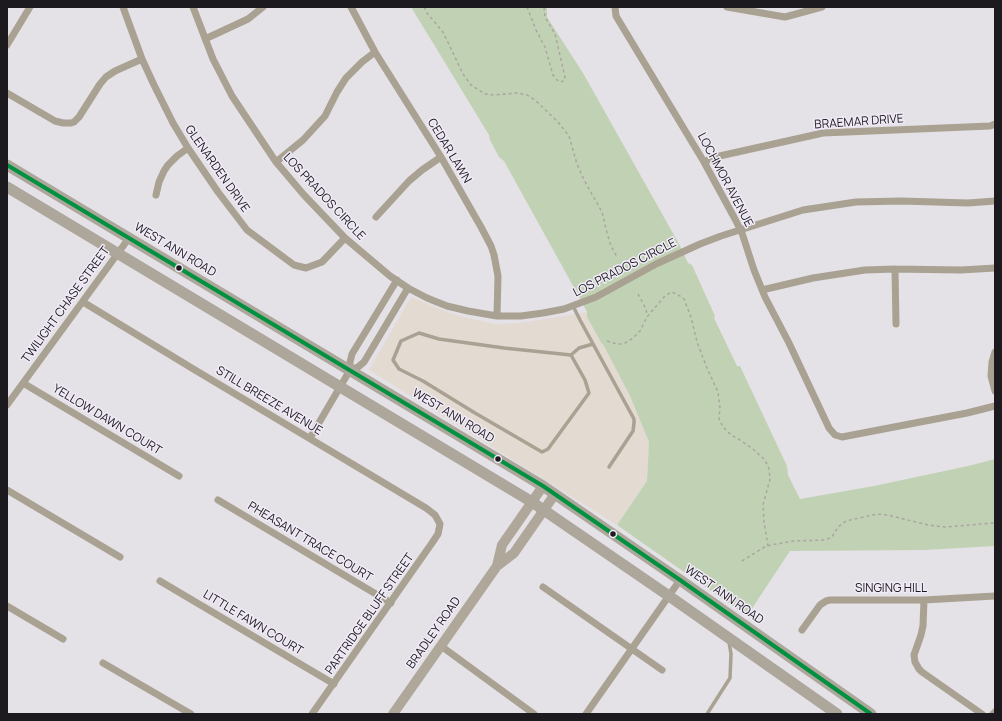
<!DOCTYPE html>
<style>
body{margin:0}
#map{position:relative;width:1002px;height:721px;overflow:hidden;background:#e4e1e7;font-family:Manrope,sans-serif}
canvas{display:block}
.frame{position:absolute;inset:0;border:8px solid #1c1a1f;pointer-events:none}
</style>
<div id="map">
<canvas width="1002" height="721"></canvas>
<div class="frame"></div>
</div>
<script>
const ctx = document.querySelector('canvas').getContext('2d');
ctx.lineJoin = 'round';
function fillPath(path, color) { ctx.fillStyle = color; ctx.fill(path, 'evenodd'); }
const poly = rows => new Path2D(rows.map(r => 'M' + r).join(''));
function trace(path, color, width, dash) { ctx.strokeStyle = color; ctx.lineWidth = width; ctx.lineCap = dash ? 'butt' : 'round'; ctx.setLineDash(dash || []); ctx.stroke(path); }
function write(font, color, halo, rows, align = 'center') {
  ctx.font = font + ' Manrope,sans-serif'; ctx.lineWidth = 3; ctx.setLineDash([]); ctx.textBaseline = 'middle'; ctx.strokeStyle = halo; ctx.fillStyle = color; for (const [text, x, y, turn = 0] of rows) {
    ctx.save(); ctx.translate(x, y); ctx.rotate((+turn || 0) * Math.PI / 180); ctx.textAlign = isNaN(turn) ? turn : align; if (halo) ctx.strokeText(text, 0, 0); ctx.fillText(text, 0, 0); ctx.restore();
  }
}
const industrial = poly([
 [411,297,455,315,495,324,520,323,587,312,630,396,649,442,647,481,617,525,369,370]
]);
const green = poly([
 [411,7,547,7,547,17,583,73,679,244,688,263,692,265,715,316,714,318,737,366,740,366,787,466,788,475,800,499,874,486,968,466,995,459,995,546,924,550,790,551,747,616,617,525,647,481,649,442,630,396,603,344,602,344,587,317,587,312,577,293,504,161,499,157,490,140,489,135,430,38,428,35]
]);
const path = poly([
 [424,7,427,13,443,32,463,74,471,85,485,94,494,95,518,93,527,95,535,100,558,122,569,136,577,164,584,180,602,212,607,233,611,246,617,257],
 [527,7,536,30,545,47,553,75,557,80,560,82,564,81,565,77,555,34,545,17,544,7],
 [638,294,646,309,647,316],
 [607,341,617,344,621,344,625,343,633,338,640,331,647,317,664,297,671,292,677,294,684,299,691,317,697,342,707,368,718,392,720,408,719,419,723,427,731,435,740,440,753,449,765,460,769,469,770,479,763,505,764,522,768,546],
 [742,561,766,546,793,541,825,540,832,537,838,527,846,521,877,514,888,515,928,525,945,527,995,523]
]);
const lane = poly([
 [573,306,580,320,634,419,634,423,633,431,609,467],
 [571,355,585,380,589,393,548,449,542,452,475,413,423,381,399,369,393,360,401,341,419,333,439,339,504,348,571,355,579,348,593,344],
 [707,714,730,678,731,654,729,642]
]);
const street = poly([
 [123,7,142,59,154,85,173,123,188,148,218,192,247,230,294,265,306,268,322,262,345,238],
 [193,7,213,59,232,96,276,162,304,195,345,238,390,276,408,288,427,298,447,306,468,311,497,316,521,316,543,313,564,309,596,297,656,264,700,244,721,236,803,210,856,202,901,201,968,203,995,201],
 [351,7,375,52,441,157,481,227,491,246,494,255,498,276,497,316],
 [615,7,616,16,704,162,735,219,742,233,754,270,765,297,789,343,829,428,835,435,842,437,967,413,995,406],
 [727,7,785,17,822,7],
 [205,39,248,19,263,7],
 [7,45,30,7],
 [7,93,55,121,63,123,71,123,74,122,79,117,100,84,106,77,115,71,142,59],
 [276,162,303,140,325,116,337,92,346,78,362,62,375,52],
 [704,162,715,157,823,133,990,126,995,124],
 [156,195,159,182,164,171,168,165,177,156,188,148],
 [376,217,409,181,422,170,441,157],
 [895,269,896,324],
 [762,290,813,278,865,270,895,269,961,270,995,268],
 [83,302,195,370,426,508,435,515,440,524,438,534,432,543,312,714],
 [995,352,992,362,991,376,995,391],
 [350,370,358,367,364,362,408,288],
 [23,383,179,476],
 [7,405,129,238],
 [310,438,350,370,350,362,352,354,397,280],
 [7,490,120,557],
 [218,500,391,603],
 [160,581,334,684],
 [543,587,662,670],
 [924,600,923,626,921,635,914,655,915,662,919,669,922,672,982,714],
 [7,606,63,639],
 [802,630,820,605,826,601,830,600,924,600,995,596],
 [441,646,534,714],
 [103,663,191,714],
 [586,714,680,580],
 [993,714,995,712]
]);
const secondary = poly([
 [497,566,502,545,543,486],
 [393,714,497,566,514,553,555,494]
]);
const primary = poly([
 [7,165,543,486,680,580,871,714],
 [7,187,532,502,669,596,837,714]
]);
const bus1 = poly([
 [7,165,543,486,680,580,871,714]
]);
const markers = [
 [179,268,3.5,"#1c1a1f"],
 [498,459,3.5,"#1c1a1f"],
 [613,534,3.5,"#1c1a1f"]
];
const streetNames = [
 ["BRAEMAR DRIVE",859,122,-4],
 ["CEDAR LAWN",449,151,59],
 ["GLENARDEN DRIVE",217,169,55],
 ["LOCHMOR AVENUE",725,180,62],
 ["LOS PRADOS CIRCLE",324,197,47],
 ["WEST ANN ROAD",175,250,31],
 ["LOS PRADOS CIRCLE",625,268,-27],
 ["TWILIGHT CHASE STREET",66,305,-54],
 ["STILL BREEZE AVENUE",269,401,31],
 ["WEST ANN ROAD",453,416,31],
 ["YELLOW DAWN COURT",107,420,31],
 ["PHEASANT TRACE COURT",310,542,31],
 ["SINGING HILL",891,589],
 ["WEST ANN ROAD",724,595,35],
 ["PARTRIDGE BLUFF STREET",370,614,-55],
 ["LITTLE FAWN COURT",253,623,31],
 ["BRADLEY ROAD",434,633,-55]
];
fillPath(industrial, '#e3dad2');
fillPath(green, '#c1d2b4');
trace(path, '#aaa5a0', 1.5, [3, 3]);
trace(lane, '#a9a191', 3.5);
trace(street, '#a9a191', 7);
trace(secondary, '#afa799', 10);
trace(primary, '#ada69b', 11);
trace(bus1, '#009140', 4);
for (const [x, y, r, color] of markers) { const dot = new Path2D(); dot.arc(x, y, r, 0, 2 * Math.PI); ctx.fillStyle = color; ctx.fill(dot); trace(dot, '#f1ebf7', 1.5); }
write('12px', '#1c1a1f', '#f1ebf7', streetNames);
</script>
